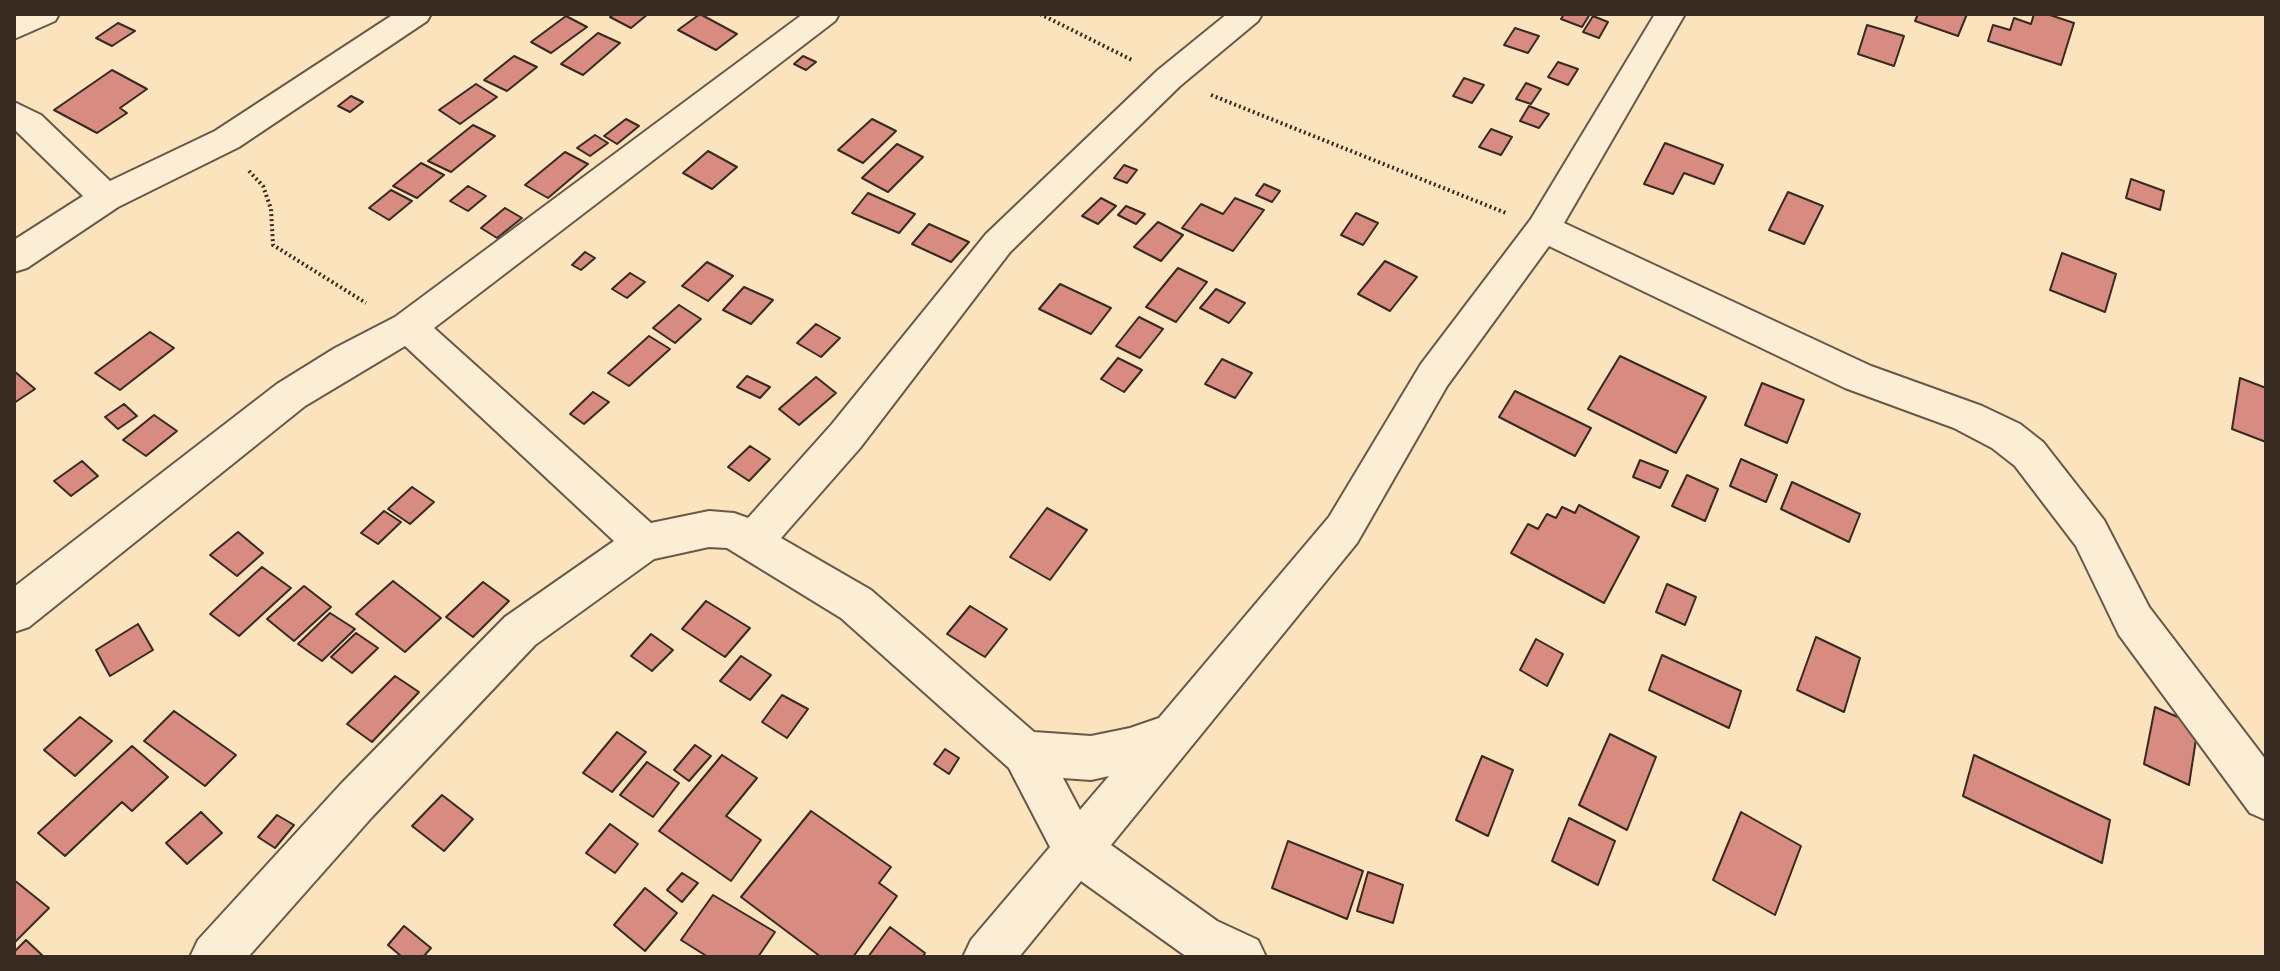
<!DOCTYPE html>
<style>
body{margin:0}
#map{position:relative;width:2280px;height:971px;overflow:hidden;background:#fbe3be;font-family:"IM FELL DW Pica",serif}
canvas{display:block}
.frame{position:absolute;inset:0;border:16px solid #372a21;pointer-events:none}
</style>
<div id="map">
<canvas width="2280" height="971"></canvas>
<div class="frame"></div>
</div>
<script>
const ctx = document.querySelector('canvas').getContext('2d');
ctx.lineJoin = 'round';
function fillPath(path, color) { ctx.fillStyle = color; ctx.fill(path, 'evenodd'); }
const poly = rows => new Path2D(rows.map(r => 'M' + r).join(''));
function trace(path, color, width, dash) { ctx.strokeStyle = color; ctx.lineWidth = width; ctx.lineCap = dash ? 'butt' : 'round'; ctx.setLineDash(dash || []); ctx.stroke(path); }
const building = poly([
 [614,14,648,14,631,28,610,17,614,14],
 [700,14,737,34,716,50,678,30,700,14],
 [1564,14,1590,14,1582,27,1561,19,1564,14],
 [1918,14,1967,14,1958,36,1915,21,1918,14],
 [2034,14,2047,14,2074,23,2061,65,1988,41,1993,25,2010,30,2014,18,2031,24,2034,14],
 [566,16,587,27,551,53,531,42,566,16],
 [1593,16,1608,22,1599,38,1583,32,1593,16],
 [118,23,135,31,112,46,96,38,118,23],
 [1867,25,1904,36,1894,66,1858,54,1867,25],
 [1515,28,1539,36,1528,53,1504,45,1515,28],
 [598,33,620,43,583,75,561,64,598,33],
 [514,56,537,67,507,91,484,80,514,56],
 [803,56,816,62,806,70,794,64,803,56],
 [1558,62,1578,69,1568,85,1548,77,1558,62],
 [112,70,147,89,120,108,127,113,97,133,54,110,112,70],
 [1464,78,1484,85,1472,103,1453,96,1464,78],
 [1526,83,1541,89,1531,104,1516,99,1526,83],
 [476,84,497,97,460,124,439,110,476,84],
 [351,96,363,102,350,112,338,106,351,96],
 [1529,106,1549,114,1539,128,1520,121,1529,106],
 [626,119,639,126,617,144,604,136,626,119],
 [872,119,896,131,863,163,838,150,872,119],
 [473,125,495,136,451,172,428,161,473,125],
 [1491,129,1512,137,1501,155,1479,147,1491,129],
 [595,135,608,143,590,156,577,148,595,135],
 [1665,143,1723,165,1714,184,1684,173,1673,194,1644,184,1665,143],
 [897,144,923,157,888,192,862,178,897,144],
 [708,151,737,167,712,189,683,173,708,151],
 [565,152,588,164,548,198,525,185,565,152],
 [421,163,444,175,417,198,393,186,421,163],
 [1124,165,1137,170,1127,183,1114,178,1124,165],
 [2131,179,2164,191,2160,210,2126,198,2131,179],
 [1264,184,1280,191,1272,202,1256,195,1264,184],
 [468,186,486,196,468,211,450,201,468,186],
 [391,190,412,201,389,220,369,208,391,190],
 [1788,192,1823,206,1804,244,1769,230,1788,192],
 [868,193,915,214,899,233,852,213,868,193],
 [1101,198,1116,206,1098,224,1082,216,1101,198],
 [1235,198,1264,210,1233,251,1182,228,1201,204,1223,214,1235,198],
 [1126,206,1145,214,1136,224,1118,215,1126,206],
 [505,208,522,218,497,238,481,228,505,208],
 [1356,213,1378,223,1363,245,1341,235,1356,213],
 [1158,222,1183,235,1161,261,1134,247,1158,222],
 [929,224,969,242,951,262,912,244,929,224],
 [585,252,595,258,581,270,572,265,585,252],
 [2062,253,2116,274,2105,312,2050,290,2062,253],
 [1385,261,1417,277,1390,311,1358,294,1385,261],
 [707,262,733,276,708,301,682,286,707,262],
 [1178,268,1207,282,1176,322,1146,307,1178,268],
 [630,273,645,282,627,298,612,289,630,273],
 [1060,284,1111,308,1091,334,1039,309,1060,284],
 [744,287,773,300,751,324,723,310,744,287],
 [1216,289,1245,303,1229,323,1200,308,1216,289],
 [679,305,701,319,675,343,653,328,679,305],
 [1139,317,1163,329,1140,358,1116,346,1139,317],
 [816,324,840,338,821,357,797,343,816,324],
 [150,332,174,348,120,390,95,373,150,332],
 [649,336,670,349,629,386,608,373,649,336],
 [1620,356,1706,397,1676,453,1588,409,1620,356],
 [1118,358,1142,370,1124,392,1101,379,1118,358],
 [1222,359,1252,373,1235,398,1205,384,1222,359],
 [14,371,35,389,14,403,14,371],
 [747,376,770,387,760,398,737,387,747,376],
 [816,377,836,393,799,425,779,409,816,377],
 [2240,378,2266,388,2266,442,2232,429,2240,378],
 [1762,383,1804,400,1787,443,1745,425,1762,383],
 [1515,391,1591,428,1575,456,1499,417,1515,391],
 [593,392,609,402,584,424,570,414,593,392],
 [124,404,137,416,118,429,105,417,124,404],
 [154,415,177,431,146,456,123,440,154,415],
 [750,446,770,459,749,481,728,467,750,446],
 [1741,459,1777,475,1766,502,1730,486,1741,459],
 [1640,460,1668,471,1660,488,1633,477,1640,460],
 [82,461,98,476,71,496,54,481,82,461],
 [1687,475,1718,489,1705,521,1672,506,1687,475],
 [1792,482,1860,514,1849,542,1781,509,1792,482],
 [412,487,434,502,410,524,388,509,412,487],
 [1579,505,1639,537,1604,603,1511,553,1528,524,1538,529,1547,514,1556,518,1562,507,1575,513,1579,505],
 [1047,508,1087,530,1050,580,1010,557,1047,508],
 [384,511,401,522,378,544,361,533,384,511],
 [238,532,263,553,237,576,210,555,238,532],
 [262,567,291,588,239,636,210,614,262,567],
 [393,581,441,618,405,652,356,614,393,581],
 [483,582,509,601,473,637,446,617,483,582],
 [1667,584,1696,597,1685,625,1656,612,1667,584],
 [304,586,331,607,294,641,267,619,304,586],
 [706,601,750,628,725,657,682,629,706,601],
 [970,606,1007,629,985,657,947,634,970,606],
 [330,613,355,629,322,661,298,644,330,613],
 [138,624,153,650,110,676,96,650,138,624],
 [356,633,378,648,352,673,331,657,356,633],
 [651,634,673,650,652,671,631,656,651,634],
 [1816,637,1860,658,1844,712,1797,690,1816,637],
 [1536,639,1563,654,1547,686,1520,670,1536,639],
 [1662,655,1741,691,1729,728,1649,690,1662,655],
 [741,656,771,675,750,700,720,681,741,656],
 [395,676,419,692,372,742,347,724,395,676],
 [782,695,808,709,787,738,762,722,782,695],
 [2155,707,2198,726,2189,785,2144,764,2155,707],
 [174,711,236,755,205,786,144,741,174,711],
 [80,717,112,741,75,776,44,750,80,717],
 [617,732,646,752,612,792,583,773,617,732],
 [1610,734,1656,757,1627,830,1579,805,1610,734],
 [695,745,711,756,689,781,674,770,695,745],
 [132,746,168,777,132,811,122,802,65,856,38,833,132,746],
 [945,749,959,758,949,774,934,764,945,749],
 [722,755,757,778,726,816,761,840,731,881,659,831,722,755],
 [1974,755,2110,820,2102,863,1963,796,1974,755],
 [1482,756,1513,770,1488,836,1456,820,1482,756],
 [647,762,679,783,653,817,620,795,647,762],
 [442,795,473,819,444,851,412,826,442,795],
 [811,811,891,867,879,883,897,896,853,957,821,957,741,897,811,811],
 [201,812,222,833,187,864,166,843,201,812],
 [1741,812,1801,846,1775,915,1713,880,1741,812],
 [277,815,294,825,275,848,258,837,277,815],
 [1569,818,1615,841,1598,885,1552,861,1569,818],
 [610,824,638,844,615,873,586,853,610,824],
 [1288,841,1363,871,1347,919,1272,888,1288,841],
 [1368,872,1403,885,1393,923,1357,911,1368,872],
 [682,873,698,883,682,902,667,890,682,873],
 [14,880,49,908,14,943,14,880],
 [645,888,677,913,645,951,614,925,645,888],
 [713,895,775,932,758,957,708,957,681,940,713,895],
 [404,926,431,948,423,957,402,957,388,945,404,926],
 [890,927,925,953,923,957,868,957,890,927],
 [26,940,44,957,14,957,14,952,26,940]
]);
const path = poly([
 [1040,14,1132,60],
 [1211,95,1506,213],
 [249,171,263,186,271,209,273,245,366,303]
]);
const minor = poly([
 [18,14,59,14,55,21,14,39,14,16,18,14],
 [394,14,431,14,427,21,239,147,118,207,27,268,14,272,14,240,83,196,14,129,14,102,41,115,110,181,215,131,394,14],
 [803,14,839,14,835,21,434,328,651,523,709,511,734,513,748,518,832,424,986,234,1158,70,1227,14,1262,14,1258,21,1180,86,1010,252,860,448,781,538,871,590,1034,732,1091,736,1130,728,1159,718,1329,517,1421,364,1531,219,1655,14,1685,14,1564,223,1871,366,1982,406,2020,424,2043,442,2104,520,2149,607,2266,760,2266,820,2250,813,2119,635,2076,546,2015,466,1992,448,1954,428,1845,388,1549,246,1447,386,1357,543,1111,845,1217,921,1258,940,1266,957,1187,957,1081,881,1019,957,963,957,971,940,1050,847,1009,768,841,618,727,548,709,547,654,559,535,645,372,817,248,957,190,957,198,940,340,785,505,617,614,541,405,346,305,406,29,627,14,632,14,587,277,384,335,348,395,317,803,14],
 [1109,776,1080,810,1063,778,1091,780,1109,776]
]);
fillPath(building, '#d88b80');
trace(building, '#372a21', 2);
trace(minor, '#685848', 4);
trace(path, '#372a21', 4, [2, 3]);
fillPath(minor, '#fcedd5');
</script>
